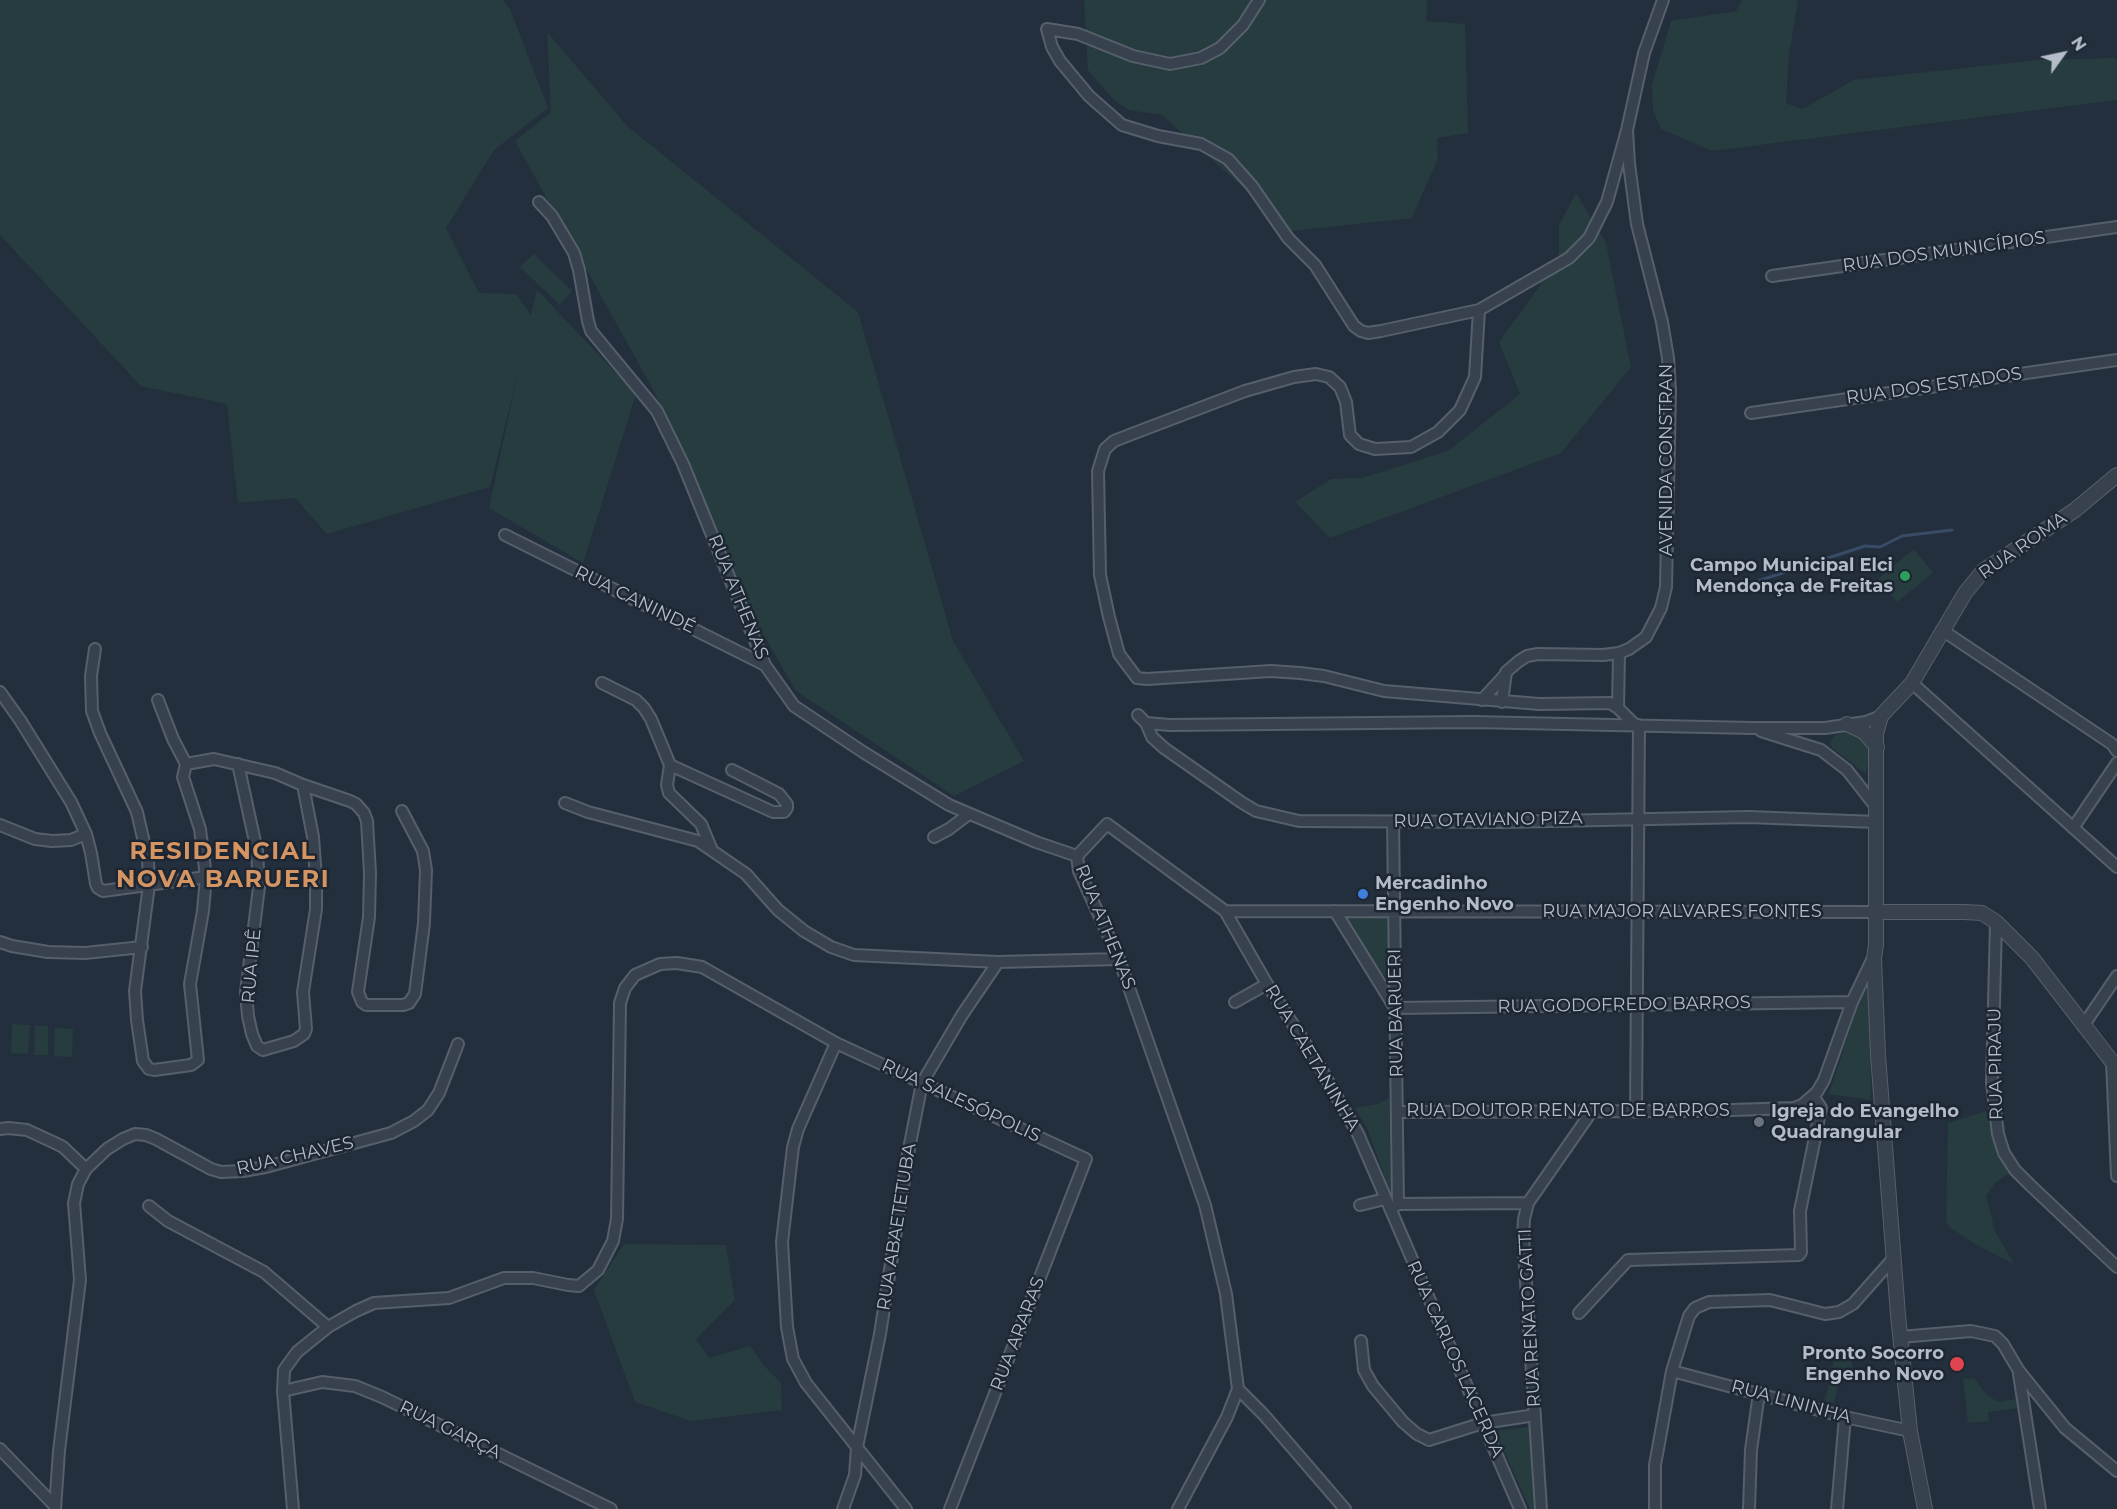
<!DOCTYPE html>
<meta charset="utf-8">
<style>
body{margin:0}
#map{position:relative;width:2117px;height:1509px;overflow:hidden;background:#242f3e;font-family:Montserrat,sans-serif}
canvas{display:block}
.north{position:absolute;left:2033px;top:24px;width:60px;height:60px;-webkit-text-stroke:4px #1d2633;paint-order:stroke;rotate:57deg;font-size:16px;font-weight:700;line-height:24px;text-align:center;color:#b4bcc9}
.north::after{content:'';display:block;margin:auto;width:21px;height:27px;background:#b4bcc9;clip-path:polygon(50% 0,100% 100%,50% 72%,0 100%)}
</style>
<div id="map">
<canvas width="2117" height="1509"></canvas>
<div class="north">N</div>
</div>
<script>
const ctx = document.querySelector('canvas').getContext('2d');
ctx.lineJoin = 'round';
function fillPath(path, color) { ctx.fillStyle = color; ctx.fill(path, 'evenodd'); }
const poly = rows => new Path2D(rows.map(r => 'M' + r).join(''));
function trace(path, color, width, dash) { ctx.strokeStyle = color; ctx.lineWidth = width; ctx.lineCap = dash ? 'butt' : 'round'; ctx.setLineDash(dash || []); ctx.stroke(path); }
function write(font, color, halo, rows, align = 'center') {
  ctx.font = font + ' Montserrat,sans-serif'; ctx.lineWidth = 5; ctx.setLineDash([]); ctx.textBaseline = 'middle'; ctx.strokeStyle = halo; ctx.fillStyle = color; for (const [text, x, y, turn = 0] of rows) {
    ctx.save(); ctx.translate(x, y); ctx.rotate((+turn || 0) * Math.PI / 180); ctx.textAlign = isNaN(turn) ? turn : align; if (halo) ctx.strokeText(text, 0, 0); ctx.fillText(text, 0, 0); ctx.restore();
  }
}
const green = poly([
 [0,0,503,0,510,9,548,108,494,150,446,228,479,293,516,294,531,315,537,290,636,394,583,563,489,508,518,372,490,487,327,534,295,498,238,503,227,404,141,386,0,235],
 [1084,0,1427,0,1426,21,1465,24,1468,133,1437,138,1438,158,1412,218,1292,231,1162,115,1129,110,1115,101,1088,70],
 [1742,0,1798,0,1789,55,1786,103,1802,109,1854,80,2037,60,2115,58,2117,61,2117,100,1712,151,1661,129,1653,111,1652,85,1671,21,1736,11],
 [547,32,627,126,858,312,953,641,1024,761,954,796,796,691,757,623,655,393,515,141,551,112],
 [1576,193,1606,243,1631,367,1561,453,1330,538,1295,502,1331,479,1362,478,1448,451,1520,394,1499,342,1559,259,1559,225],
 [534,254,572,291,560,305,520,267],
 [1914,549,1933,573,1897,602,1878,579],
 [1847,731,1857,733,1867,743,1870,752,1866,774,1832,748,1830,743,1835,735],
 [1343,917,1389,918,1388,973,1386,976,1378,973],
 [1869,971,1871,1100,1829,1094],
 [12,1024,30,1025,28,1054,11,1053],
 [35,1026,48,1026,48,1055,34,1055],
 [55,1028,73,1029,72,1057,54,1056],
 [1389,1098,1391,1194,1367,1128,1355,1108,1377,1104],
 [1986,1111,2008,1174,1995,1183,1986,1196,1995,1231,2014,1264,1977,1245,1952,1229,1946,1222,1948,1123],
 [624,1244,726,1245,735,1300,696,1339,709,1358,750,1346,765,1367,781,1383,782,1410,691,1421,635,1402,594,1290],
 [1843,1358,1852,1360,1853,1377,1838,1383,1834,1403,1825,1401,1834,1360,1842,1361],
 [1974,1378,1986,1394,1993,1399,2000,1402,2016,1399,2018,1408,1988,1412,1989,1421,1968,1423,1963,1379],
 [1529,1427,1537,1509,1530,1509,1495,1431]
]);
const stream = poly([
 [1755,582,1865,546,1880,547,1902,536,1952,530]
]);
const minor = poly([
 [1259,0,1243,25,1220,48,1201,58,1170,64,1133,56,1078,34,1047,29,1052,47,1060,61,1089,96,1122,125,1158,136,1201,144,1228,159,1252,186,1288,238,1315,265,1354,326,1361,331,1368,333,1381,331,1479,310,1569,258,1589,238,1607,202,1627,130],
 [539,202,552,216,574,253,579,270,588,321,591,331,657,411,683,464,765,665,794,706,863,752,949,805,1036,842,1077,856,1079,871,1119,959,1205,1205,1226,1294,1238,1389,1227,1417,1178,1509],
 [1772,276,2117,227],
 [1479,310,1475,377,1460,410,1438,432,1411,447,1375,449,1359,444,1350,435,1346,402,1340,387,1329,377,1316,374,1294,377,1245,391,1132,434,1114,441,1105,449,1098,471,1100,575,1109,617,1119,654,1137,678,1147,679,1271,671,1300,673,1324,676,1384,691,1539,704,1610,703,1618,708,1635,725],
 [1751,413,2117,360],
 [505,535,765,665],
 [1942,630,2112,744,2117,751],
 [95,649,91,676,92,711,100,733,137,812,148,860,149,885,135,991,137,1020,143,1061,149,1069,154,1070,191,1065,198,1060,190,984,203,911,206,877,200,829,183,777,186,764,173,739,158,700],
 [602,683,636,700,644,708,651,719,670,765],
 [1912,683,2117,867],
 [0,692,20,720,71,802,86,834,91,853,96,884,98,888,103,891,206,877],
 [1482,700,1505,675],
 [1502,702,1506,672,1519,661,1527,656,1538,654,1603,655,1619,653,1629,649,1646,637,1661,608,1666,587,1670,390,1668,358,1662,322,1637,224,1629,164,1627,130,1644,53,1663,0],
 [1618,708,1619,653],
 [1138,715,1146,723,1152,737,1164,748,1241,802,1256,811,1299,821,1502,822,1749,817,1876,822],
 [1146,723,1170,725,1473,722,1752,728,1825,728,1866,722,1881,716],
 [1761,731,1821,750,1847,770,1876,807],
 [186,764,214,759,275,773,303,785,350,801,356,804,364,813,367,821,370,873,369,917,358,992,362,1002,366,1005,403,1005,409,1003,415,994,424,923,426,870,423,851,402,811],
 [238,764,257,851,259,887,246,992,248,1016,252,1034,257,1046,263,1050,294,1041,304,1034,306,1029,303,992,316,909,316,878,313,837,303,785],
 [565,803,588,812,698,841,746,874,778,910,804,931,831,947,854,955,998,962,1119,959],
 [1393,821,1398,1204],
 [0,825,35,839,52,841,71,840,86,834],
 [2073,828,2117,763],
 [934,837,949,829,969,814],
 [711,848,701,824,669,793,667,785,670,765,773,812,784,812,787,808,787,804,779,794,732,770],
 [1077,856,1107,824,1225,911,1876,912],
 [1225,911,1267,984,1316,1060,1358,1134,1520,1509],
 [1335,911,1395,1008,1852,1002],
 [1996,922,1992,1083,1998,1134,2004,1153,2015,1170,2030,1185,2117,1267],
 [0,942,12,946,48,952,85,953,142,947],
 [1235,1002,1267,984],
 [2083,1026,2117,976],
 [836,1043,798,1129,793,1147,782,1242,787,1327,793,1359,806,1383,906,1509],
 [2112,1062,2117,1176],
 [1397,1112,1701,1111,1794,1108,1802,1105,1817,1092,1824,1080,1852,1002,1873,958],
 [1636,1112,1639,725],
 [0,1129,8,1128,27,1130,55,1143,63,1147,86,1169],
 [1360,1205,1385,1199],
 [149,1206,168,1221,264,1272,328,1327],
 [1394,1207,1398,1204,1528,1203],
 [1579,1313,1628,1260,1799,1255,1801,1252,1800,1211,1821,1108,1813,1096],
 [1900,1337,1971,1331,1995,1336,2003,1344,2019,1371,2065,1428,2117,1471],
 [1361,1341,1364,1370,1373,1386,1403,1422,1417,1434,1429,1440,1483,1423,1535,1415],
 [1672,1371,1845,1417,1910,1431],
 [2019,1374,2040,1509],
 [1238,1389,1264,1415,1345,1509],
 [283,1391,322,1382,355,1386,382,1397,611,1509],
 [0,1449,55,1506],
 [55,1509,59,1451,80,1280,74,1203,78,1184,86,1169,107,1149,123,1139,135,1134,146,1135,156,1139,211,1169,221,1172,243,1171,266,1167,391,1133,414,1121,428,1110,439,1093,458,1044],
 [293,1509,283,1391,284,1370,297,1352,328,1327,356,1311,374,1303,449,1298,504,1278,533,1278,568,1285,579,1286,598,1270,613,1241,617,1219,620,1003,625,988,635,975,660,964,677,963,702,967,836,1043,1086,1159,950,1509],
 [843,1509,855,1475,857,1447,880,1334,908,1154,922,1083,962,1015,998,962],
 [1541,1509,1523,1237,1524,1219,1528,1203,1592,1111],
 [1655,1509,1655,1465,1672,1371,1689,1316,1695,1308,1709,1302,1770,1300,1825,1314,1839,1312,1853,1304,1892,1260],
 [1749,1509,1751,1450,1759,1393],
 [1837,1509,1845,1417]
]);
const tertiary = poly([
 [1847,724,1864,732,1877,747],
 [1876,912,1964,912,1982,913,1996,922,2032,958,2117,1068],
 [1925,1509,1910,1431,1898,1315,1878,1055,1874,958,1876,945,1876,734,1881,716,1912,683,1965,593,1983,571,2075,510,2117,475]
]);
const markers = [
 [1905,576,6,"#2e9e5b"],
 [1363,894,6,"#3f7fe0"],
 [1759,1122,6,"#6b7280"],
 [1957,1364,8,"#e0444e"]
];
const streetNames = [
 ["RUA DOS MUNICÍPIOS",1944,252,-8],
 ["RUA DOS ESTADOS",1934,386,-8],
 ["AVENIDA CONSTRAN",1667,460,-90],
 ["RUA ROMA",2023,546,-35],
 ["RUA ATHENAS",738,597,68],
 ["RUA CANINDÉ",635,600,26],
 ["RUA OTAVIANO PIZA",1488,820,-1],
 ["RUA MAJOR ALVARES FONTES",1682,912],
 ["RUA ATHENAS",1105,927,68],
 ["RUA IPÊ",252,966,-85],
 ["RUA GODOFREDO BARROS",1624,1005,-1],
 ["RUA BARUERI",1396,1013,-91],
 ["RUA CAETANINHA",1312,1058,59],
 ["RUA PIRAJU",1996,1064,-91],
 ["RUA SALESÓPOLIS",961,1101,25],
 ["RUA DOUTOR RENATO DE BARROS",1568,1111],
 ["RUA CHAVES",295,1156,-13],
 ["RUA ABAETETUBA",897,1227,-81],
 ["RUA RENATO GATTI",1530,1318,-93],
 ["RUA ARARAS",1018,1334,-69],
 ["RUA CARLOS LACERDA",1455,1359,66],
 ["RUA LININHA",1791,1402,15],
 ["RUA GARÇA",450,1430,26]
];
const poiNames = [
 ["Campo Municipal Elci",1893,566],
 ["Mendonça de Freitas",1893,587],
 ["Mercadinho",1375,884,"left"],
 ["Engenho Novo",1375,905,"left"],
 ["Igreja do Evangelho",1771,1112,"left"],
 ["Quadrangular",1771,1133,"left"],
 ["Pronto Socorro",1944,1354],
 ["Engenho Novo",1944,1375]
];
const districtNames = [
 ["RESIDENCIAL",223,852],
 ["NOVA BARUERI",223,880]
];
fillPath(green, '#263c3f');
trace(stream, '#394c67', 3);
trace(minor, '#565f6c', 14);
trace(tertiary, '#565f6c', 16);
trace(minor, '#38414e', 10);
trace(tertiary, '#38414e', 14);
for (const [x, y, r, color] of markers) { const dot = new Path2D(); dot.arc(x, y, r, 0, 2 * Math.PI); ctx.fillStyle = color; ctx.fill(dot); trace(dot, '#1d2633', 2); }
write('18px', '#b4bcc9', '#1d2633', streetNames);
write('bold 18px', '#b4bcc9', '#1d2633', poiNames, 'right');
ctx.letterSpacing = '1.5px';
write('bold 24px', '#d59563', '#1d2633', districtNames);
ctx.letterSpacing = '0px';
</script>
